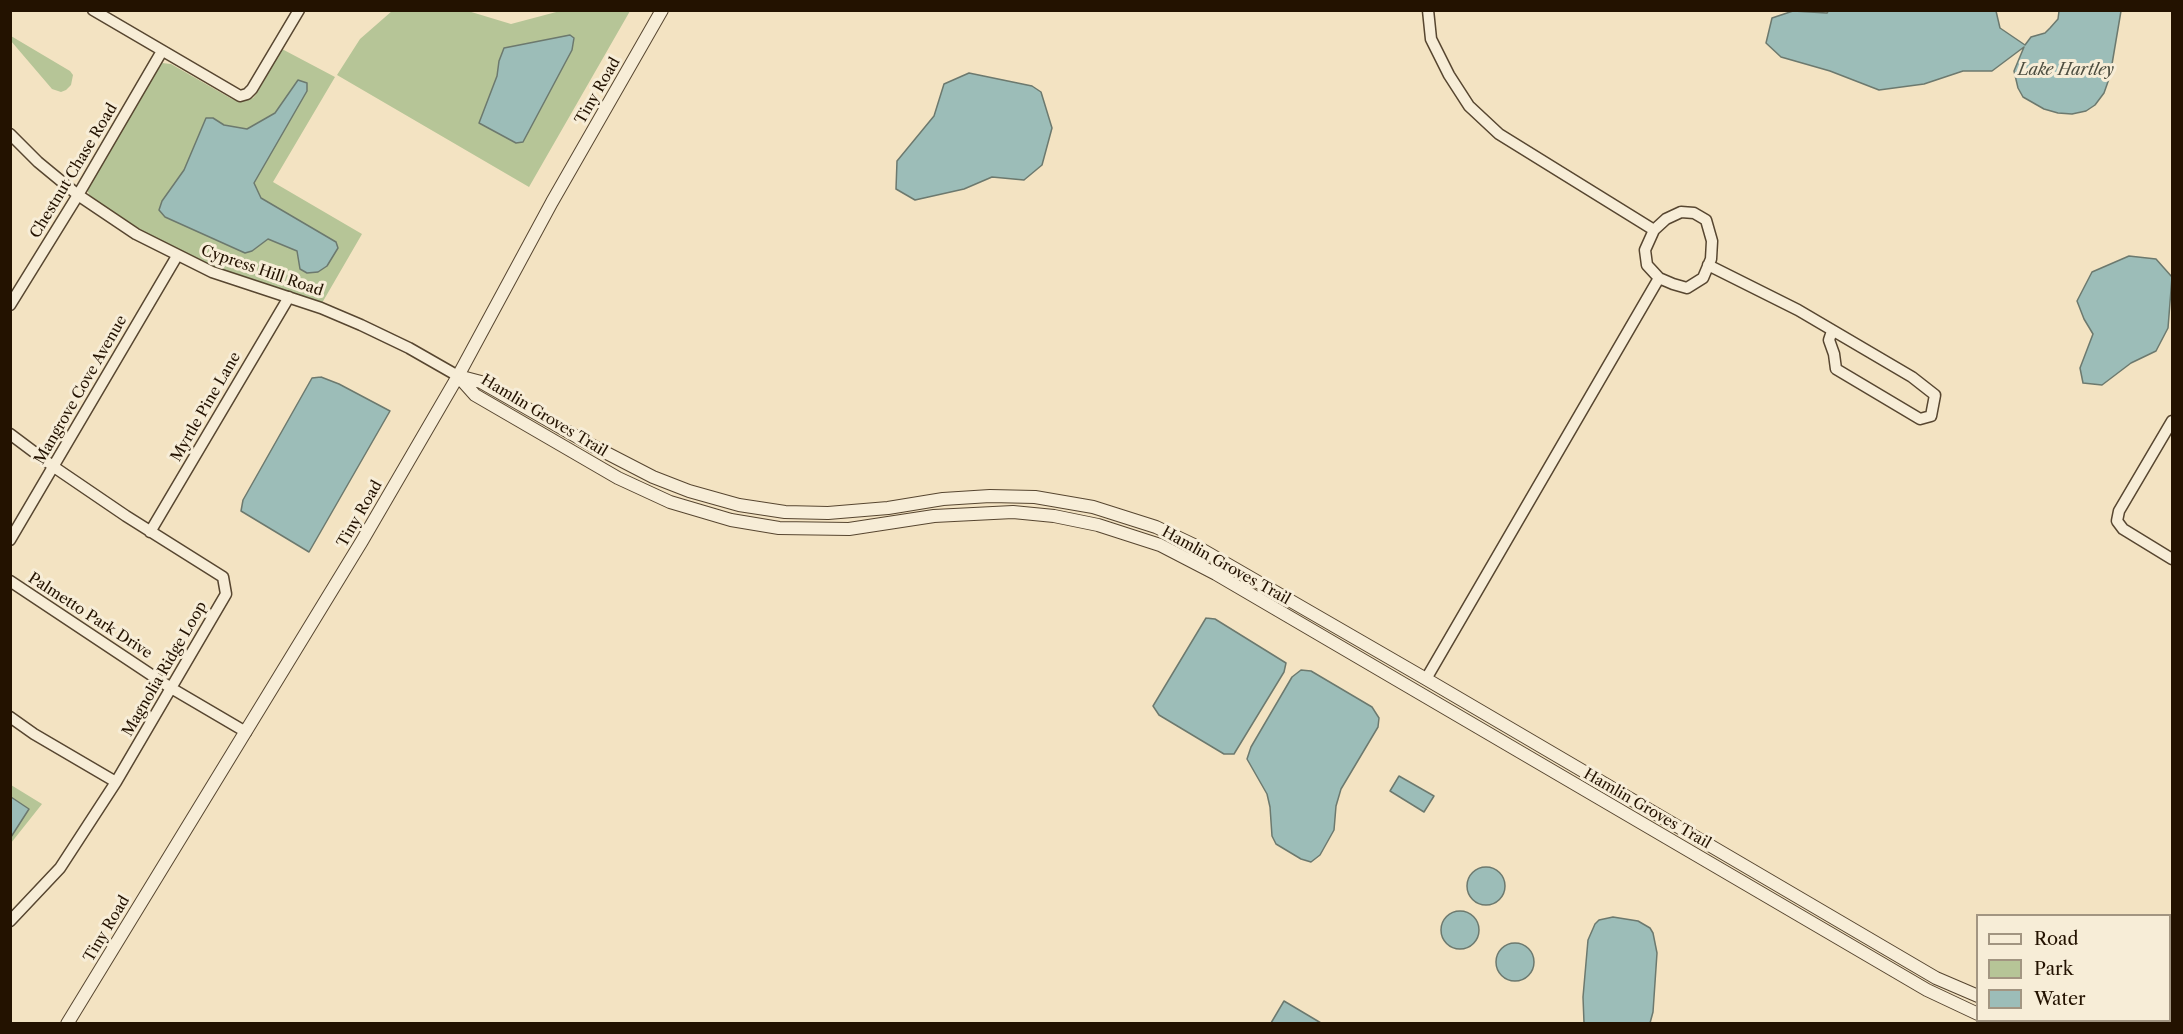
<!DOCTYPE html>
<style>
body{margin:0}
#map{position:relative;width:2183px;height:1034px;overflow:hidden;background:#f3e3c2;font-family:"Libre Caslon Text",serif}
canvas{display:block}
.frame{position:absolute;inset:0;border:12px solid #231200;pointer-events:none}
.legend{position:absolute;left:1976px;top:914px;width:195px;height:108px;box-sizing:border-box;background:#f7edd7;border:2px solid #a29581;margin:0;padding:8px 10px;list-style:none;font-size:18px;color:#231200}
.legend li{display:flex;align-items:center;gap:12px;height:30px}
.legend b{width:30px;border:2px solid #a29581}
</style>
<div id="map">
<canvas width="2183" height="1034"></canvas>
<div class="frame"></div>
<ul class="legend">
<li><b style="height:8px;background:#f7edd7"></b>Road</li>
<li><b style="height:16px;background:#b6c597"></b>Park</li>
<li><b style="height:16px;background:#9cbdb8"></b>Water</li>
</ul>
</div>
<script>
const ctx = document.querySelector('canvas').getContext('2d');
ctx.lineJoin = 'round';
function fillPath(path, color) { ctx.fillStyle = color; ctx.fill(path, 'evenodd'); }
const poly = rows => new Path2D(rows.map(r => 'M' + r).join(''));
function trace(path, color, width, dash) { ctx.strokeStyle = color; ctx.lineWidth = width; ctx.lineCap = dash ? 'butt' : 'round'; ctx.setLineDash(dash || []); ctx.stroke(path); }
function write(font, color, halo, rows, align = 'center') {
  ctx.font = font + ' "Libre Caslon Text",serif'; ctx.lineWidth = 6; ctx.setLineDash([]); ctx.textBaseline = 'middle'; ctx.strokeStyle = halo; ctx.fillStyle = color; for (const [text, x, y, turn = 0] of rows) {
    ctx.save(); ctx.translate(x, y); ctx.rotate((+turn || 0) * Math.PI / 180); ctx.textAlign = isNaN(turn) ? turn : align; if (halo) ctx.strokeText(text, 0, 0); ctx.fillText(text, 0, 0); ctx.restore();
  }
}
const green = poly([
 [392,11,468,11,511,24,560,11,630,11,529,187,337,75,360,39],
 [11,36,70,71,73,75,71,85,66,90,61,92,52,89,11,41],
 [282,49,335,77,273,182,362,234,322,303,260,284,204,263,134,226,90,197,88,192,88,187,162,63,171,64,232,99,241,101,253,98,257,93],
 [11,785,42,804,11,843]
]);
const water = poly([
 [1829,10,1996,11,2000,28,2025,45,2031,37,2045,33,2050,28,2058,19,2059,11,2121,11,2110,76,2104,93,2095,105,2086,111,2072,114,2058,113,2044,109,2023,97,2018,88,2014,71,2024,47,1992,71,1963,71,1924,84,1879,90,1830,71,1781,57,1766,43,1772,18,1793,11,1827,13,1829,10],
 [570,35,574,38,572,50,523,142,516,143,479,123,497,76,499,61,504,48,570,35],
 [969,73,1032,86,1041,92,1052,128,1042,165,1024,180,992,177,964,189,915,200,896,189,897,161,934,116,944,84,969,73],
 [298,80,307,83,307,91,254,183,261,198,336,242,338,248,327,266,318,272,307,273,300,269,297,251,268,239,252,251,245,253,165,217,159,210,162,201,184,170,206,118,213,118,224,125,247,129,275,113,298,80],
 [2129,256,2156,259,2172,277,2168,328,2156,351,2131,363,2102,385,2083,383,2080,368,2093,334,2084,319,2077,301,2092,272,2129,256],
 [321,377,339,384,390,411,309,552,241,511,243,500,312,378,321,377],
 [1206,618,1215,619,1286,663,1284,672,1234,754,1224,754,1159,715,1153,706,1206,618],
 [1301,670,1311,671,1372,707,1379,718,1378,727,1341,789,1336,806,1334,830,1320,855,1311,862,1301,859,1276,844,1272,836,1270,807,1267,794,1247,759,1251,747,1292,677,1301,670],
 [1399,776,1434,796,1424,812,1390,791,1399,776],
 [11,797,29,809,11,837,11,797],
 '1467 886a19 19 0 1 1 38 0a19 19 0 1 1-38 0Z',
 '1441 930a19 19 0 1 1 38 0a19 19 0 1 1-38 0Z',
 [1613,917,1638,921,1650,928,1653,933,1657,953,1653,1012,1650,1023,1584,1023,1583,997,1588,940,1595,924,1599,920,1613,917],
 '1496 962a19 19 0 1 1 38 0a19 19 0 1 1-38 0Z',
 [1284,1001,1321,1023,1271,1023,1284,1001]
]);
const minor = poly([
 [93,10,240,96,247,94,252,89,299,10],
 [1428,10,1431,39,1449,75,1469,106,1499,134,1654,230],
 [10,134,38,162,78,195,136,234,212,272,321,308,361,325,409,348,458,376],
 [1681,212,1694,213,1706,220,1712,241,1711,259,1703,278,1687,288,1673,284,1659,278,1647,265,1645,250,1654,230,1666,219,1681,212],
 [1708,265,1798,310,1912,377,1935,395,1931,416,1920,419,1836,369,1834,354,1829,340,1832,331],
 [10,305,78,195,162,51],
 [2172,421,2119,511,2117,521,2123,529,2172,559],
 [10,434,54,467,126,516,223,577,226,594,116,782,60,868,10,921],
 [150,532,289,297],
 [10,540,177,256],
 [10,581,171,688,246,732],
 [1426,679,1659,278],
 [10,717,34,734,116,782]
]);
const tertiary = poly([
 [458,376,475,395,618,478,670,502,731,520,779,528,849,529,934,516,1013,512,1054,516,1098,525,1160,545,1216,574,1927,990,1978,1014],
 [458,376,481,382,593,446,653,477,689,491,739,505,785,512,828,513,888,508,943,499,990,496,1035,497,1093,507,1156,527,1194,545,1426,679,1936,978,1978,996],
 [2170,1004,2172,1003],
 [1998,1020,2011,1024],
 [67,1024,362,541,458,376,552,202,662,10],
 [2159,1024,2172,1020]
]);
const streetNames = [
 ["Tiny Road",598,91,-60],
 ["Chestnut Chase Road",74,171,-59],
 ["Cypress Hill Road",262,271,19],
 ["Mangrove Cove Avenue",81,390,-60],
 ["Myrtle Pine Lane",206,407,-60],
 ["Hamlin Groves Trail",544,416,31],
 ["Tiny Road",360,514,-60],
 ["Hamlin Groves Trail",1226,566,29],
 ["Palmetto Park Drive",90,616,33],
 ["Magnolia Ridge Loop",165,669,-60],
 ["Hamlin Groves Trail",1647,809,30],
 ["Tiny Road",107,929,-59]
];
const waterNames = [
 ["Lake Hartley",2066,70]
];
fillPath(green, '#b6c597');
fillPath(water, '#9cbdb8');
trace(water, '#6c796e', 1.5);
trace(minor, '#574630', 13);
trace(tertiary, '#574630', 14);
trace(minor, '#f7edd7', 10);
trace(tertiary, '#f7edd7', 12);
write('15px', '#231200', '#f7edd7', streetNames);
write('italic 16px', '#4d4e40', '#f7edd7', waterNames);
</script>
